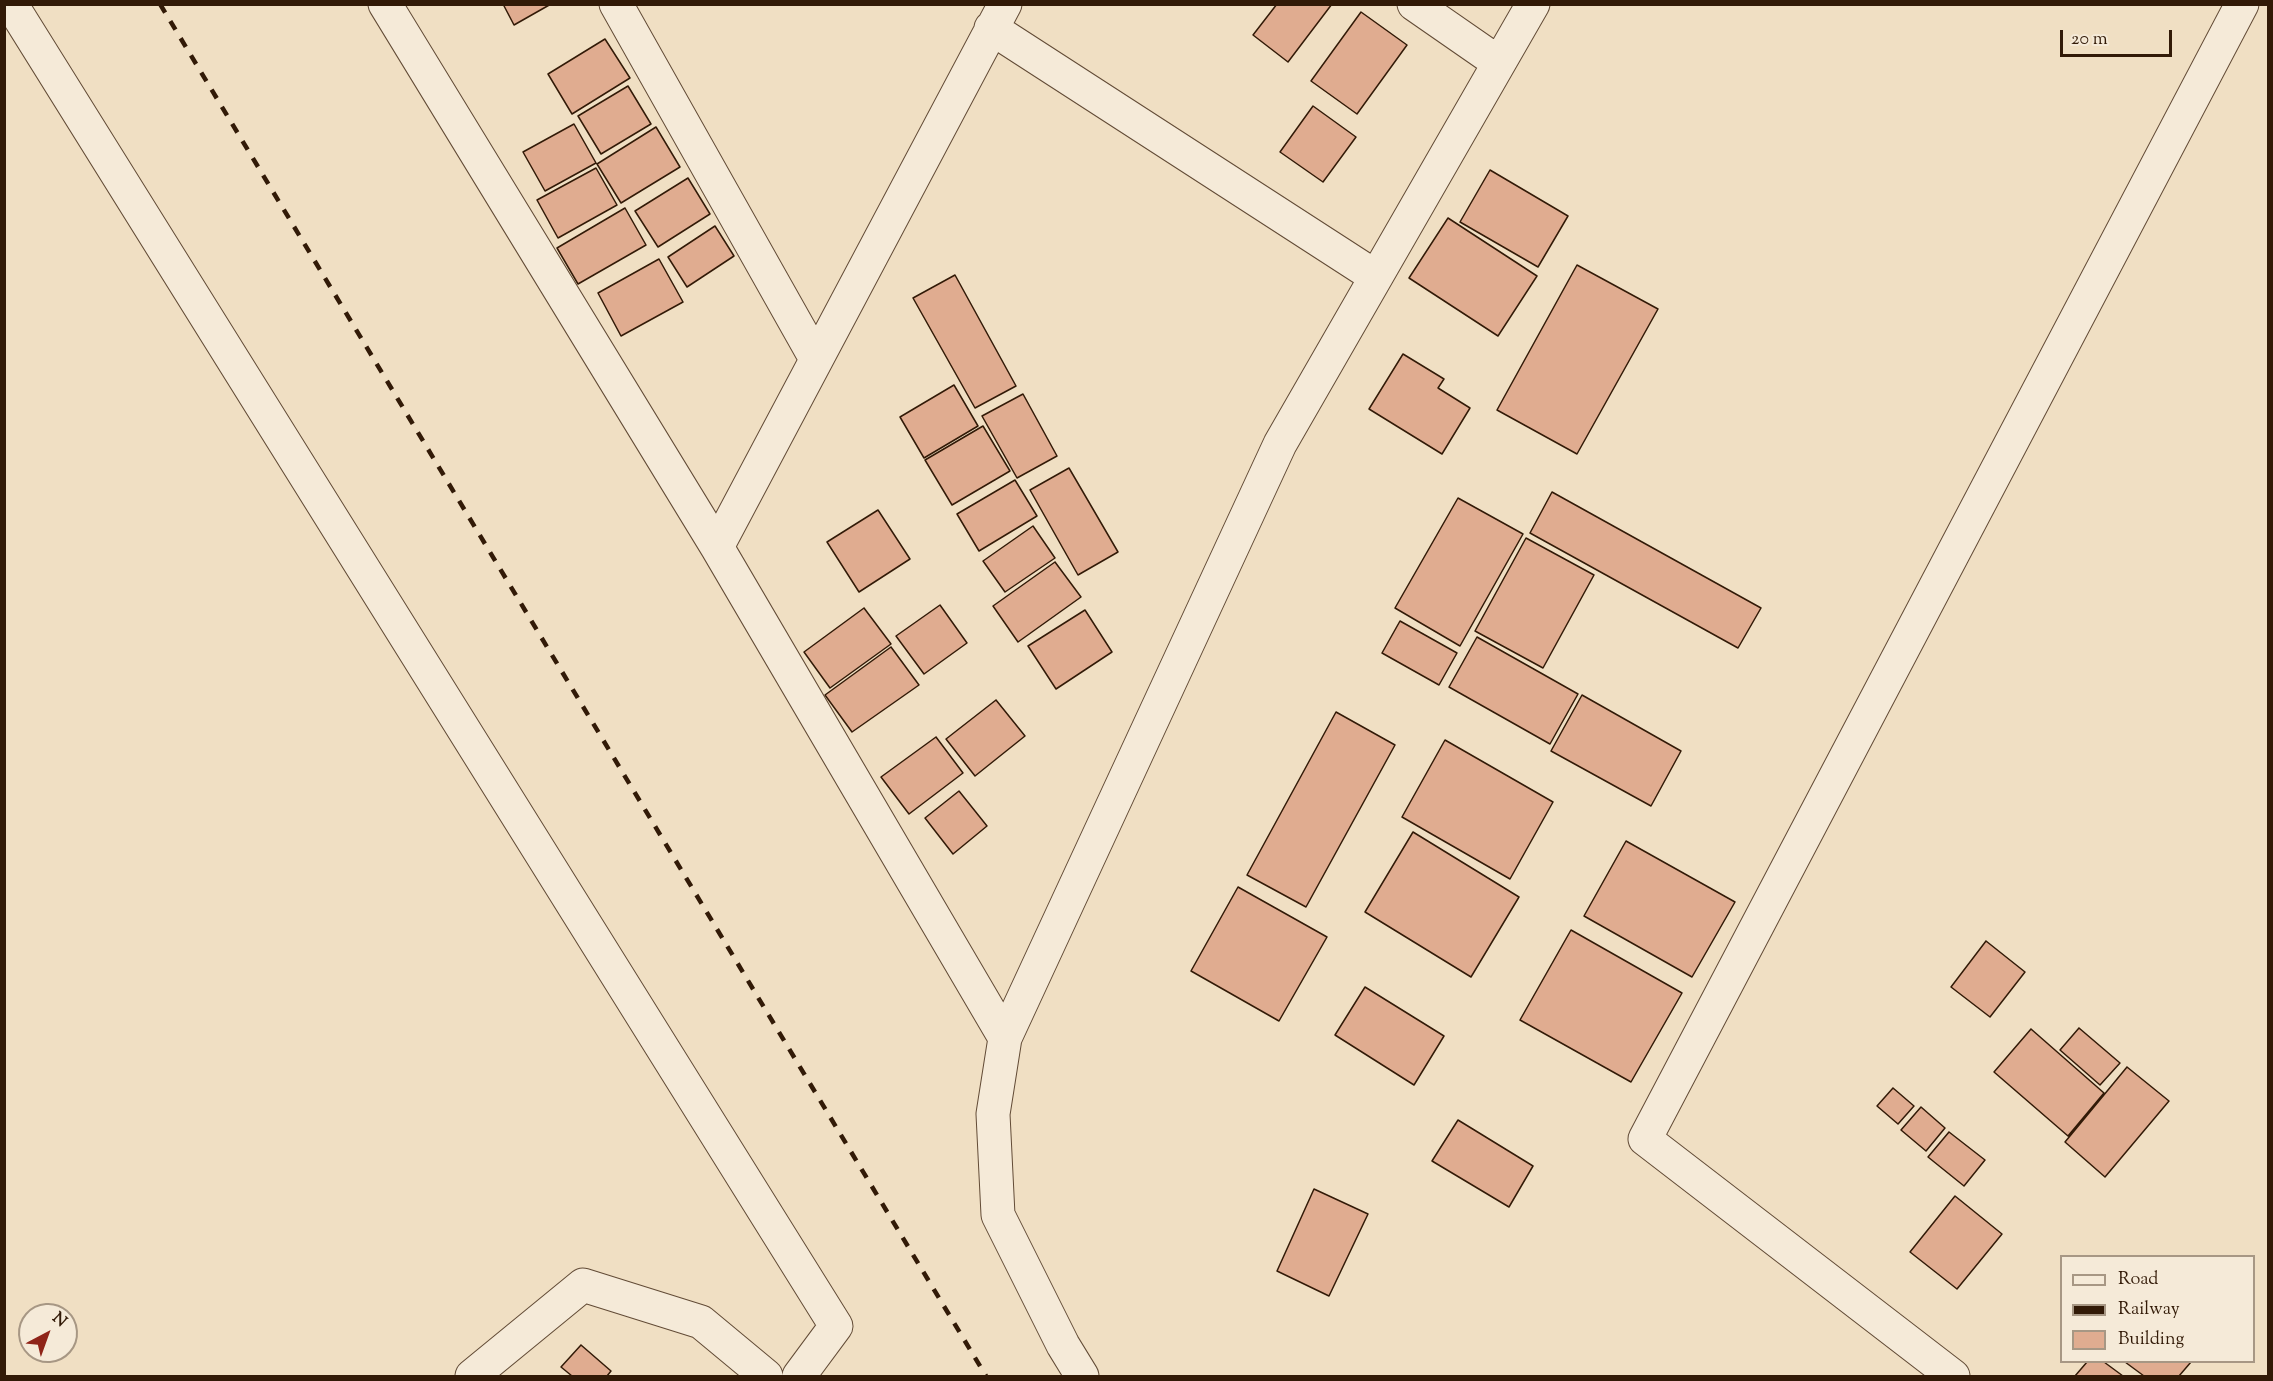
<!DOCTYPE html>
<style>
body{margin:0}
#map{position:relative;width:2273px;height:1381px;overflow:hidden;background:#f0dfc3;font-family:"Sorts Mill Goudy",serif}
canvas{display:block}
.frame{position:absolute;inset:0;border:6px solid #321a07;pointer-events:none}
.legend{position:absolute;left:2060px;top:1255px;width:195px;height:108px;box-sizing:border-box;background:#f5ead8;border:2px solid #a79784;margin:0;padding:8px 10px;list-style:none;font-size:18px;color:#321a07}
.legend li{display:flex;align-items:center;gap:12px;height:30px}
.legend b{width:30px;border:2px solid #a79784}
.north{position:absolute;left:18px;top:1303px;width:60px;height:60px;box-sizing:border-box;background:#f5ead8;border:2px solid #a79784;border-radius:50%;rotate:41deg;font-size:16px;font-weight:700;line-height:24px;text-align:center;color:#321a07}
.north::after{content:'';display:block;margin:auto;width:21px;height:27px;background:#8f2418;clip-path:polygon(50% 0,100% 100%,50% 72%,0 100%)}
.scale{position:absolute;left:2060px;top:30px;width:112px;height:27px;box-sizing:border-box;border:3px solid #321a07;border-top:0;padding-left:8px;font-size:18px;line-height:21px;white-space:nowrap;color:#321a07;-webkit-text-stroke:4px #f5ead8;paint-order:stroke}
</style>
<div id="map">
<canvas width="2273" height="1381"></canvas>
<div class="frame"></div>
<ul class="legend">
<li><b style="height:8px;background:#f5ead8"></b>Road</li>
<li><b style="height:8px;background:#321a07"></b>Railway</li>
<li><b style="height:16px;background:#e0ac90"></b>Building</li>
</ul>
<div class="north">N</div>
<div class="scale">20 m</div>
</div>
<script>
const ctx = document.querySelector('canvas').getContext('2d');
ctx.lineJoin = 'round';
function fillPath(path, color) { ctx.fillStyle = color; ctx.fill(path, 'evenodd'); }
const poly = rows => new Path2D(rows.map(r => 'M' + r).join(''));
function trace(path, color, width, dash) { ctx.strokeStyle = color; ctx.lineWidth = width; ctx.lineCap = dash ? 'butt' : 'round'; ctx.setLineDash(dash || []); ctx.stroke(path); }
const building = poly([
 [503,4,551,4,514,25,503,4],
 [1277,4,1332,4,1288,62,1253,35,1277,4],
 [1361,12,1407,45,1357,114,1311,81,1361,12],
 [605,39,630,78,572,114,548,74,605,39],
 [628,86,651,124,601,154,578,116,628,86],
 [1313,106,1356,137,1323,182,1280,152,1313,106],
 [574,124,596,163,545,191,523,152,574,124],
 [656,127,680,167,621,203,597,164,656,127],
 [596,168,617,205,558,238,537,200,596,168],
 [1490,170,1568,216,1538,267,1460,222,1490,170],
 [688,178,710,214,658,247,635,211,688,178],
 [625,208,646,245,578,284,557,248,625,208],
 [1448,218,1537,276,1498,336,1409,278,1448,218],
 [715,226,734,256,687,287,668,257,715,226],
 [659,259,683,302,621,336,598,293,659,259],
 [1577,265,1658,309,1577,454,1497,410,1577,265],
 [955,275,1016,386,975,408,913,298,955,275],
 [1403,354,1444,379,1438,388,1470,408,1442,454,1369,409,1403,354],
 [954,385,978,426,924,458,900,417,954,385],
 [1023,394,1057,456,1017,478,982,416,1023,394],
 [983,426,1010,471,952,505,925,460,983,426],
 [1069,468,1118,552,1078,575,1030,490,1069,468],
 [1015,480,1037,516,979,551,957,514,1015,480],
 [1552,492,1761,608,1738,648,1530,533,1552,492],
 [1458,498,1523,534,1460,646,1395,608,1458,498],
 [878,510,910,559,859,592,827,542,878,510],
 [1033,526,1055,558,1005,592,983,561,1033,526],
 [1526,538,1594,575,1543,668,1475,631,1526,538],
 [1055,562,1081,597,1018,642,993,606,1055,562],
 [940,605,967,643,924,674,896,636,940,605],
 [864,608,891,644,830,688,804,652,864,608],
 [1085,610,1112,652,1056,689,1028,646,1085,610],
 [1400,621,1457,653,1439,685,1382,653,1400,621],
 [1477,637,1578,694,1550,744,1449,687,1477,637],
 [891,647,919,685,852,732,825,695,891,647],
 [1582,695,1681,751,1651,806,1551,751,1582,695],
 [996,700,1025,736,975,776,946,739,996,700],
 [1336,712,1395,745,1306,907,1247,875,1336,712],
 [936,737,963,773,909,814,881,777,936,737],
 [1445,740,1553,802,1510,879,1402,817,1445,740],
 [959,791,987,826,953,854,925,818,959,791],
 [1413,832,1519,897,1471,977,1365,912,1413,832],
 [1626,841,1735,902,1692,977,1584,916,1626,841],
 [1238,887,1327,937,1279,1021,1191,971,1238,887],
 [1571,930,1682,993,1631,1082,1520,1020,1571,930],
 [1986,941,2025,972,1990,1017,1951,987,1986,941],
 [1365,987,1444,1036,1414,1085,1335,1035,1365,987],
 [2079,1028,2120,1063,2100,1085,2060,1050,2079,1028],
 [2031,1029,2104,1093,2068,1136,1994,1072,2031,1029],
 [2127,1067,2169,1101,2105,1177,2065,1142,2127,1067],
 [1893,1088,1914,1106,1898,1124,1877,1106,1893,1088],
 [1921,1107,1945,1128,1926,1151,1901,1130,1921,1107],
 [1458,1120,1533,1166,1509,1207,1432,1161,1458,1120],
 [1949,1132,1985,1160,1964,1186,1928,1157,1949,1132],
 [1314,1189,1368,1214,1329,1296,1277,1271,1314,1189],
 [1955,1196,2002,1234,1957,1289,1910,1252,1955,1196],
 [581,1345,611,1371,607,1376,572,1376,561,1367,581,1345],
 [2087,1362,2104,1362,2123,1376,2075,1376,2087,1362],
 [2125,1362,2191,1362,2179,1376,2144,1376,2125,1362]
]);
const street = poly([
 [11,4,836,1326,799,1376],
 [385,4,717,547,1005,1038],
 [616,4,816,359],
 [1414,4,1499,63],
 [991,28,1376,277],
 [717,547,1005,4],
 [472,1376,583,1285,701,1322,766,1376],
 [1082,1376,1063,1345,998,1215,993,1114,1005,1038,1280,444,1533,4],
 [1953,1376,1645,1139,2242,4]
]);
const rail = poly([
 [160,4,986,1376]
]);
fillPath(building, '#e0ac90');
trace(building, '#321a07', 1.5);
trace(street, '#624b36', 35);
trace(street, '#f5ead8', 33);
trace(rail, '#321a07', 4.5, [10, 10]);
</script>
